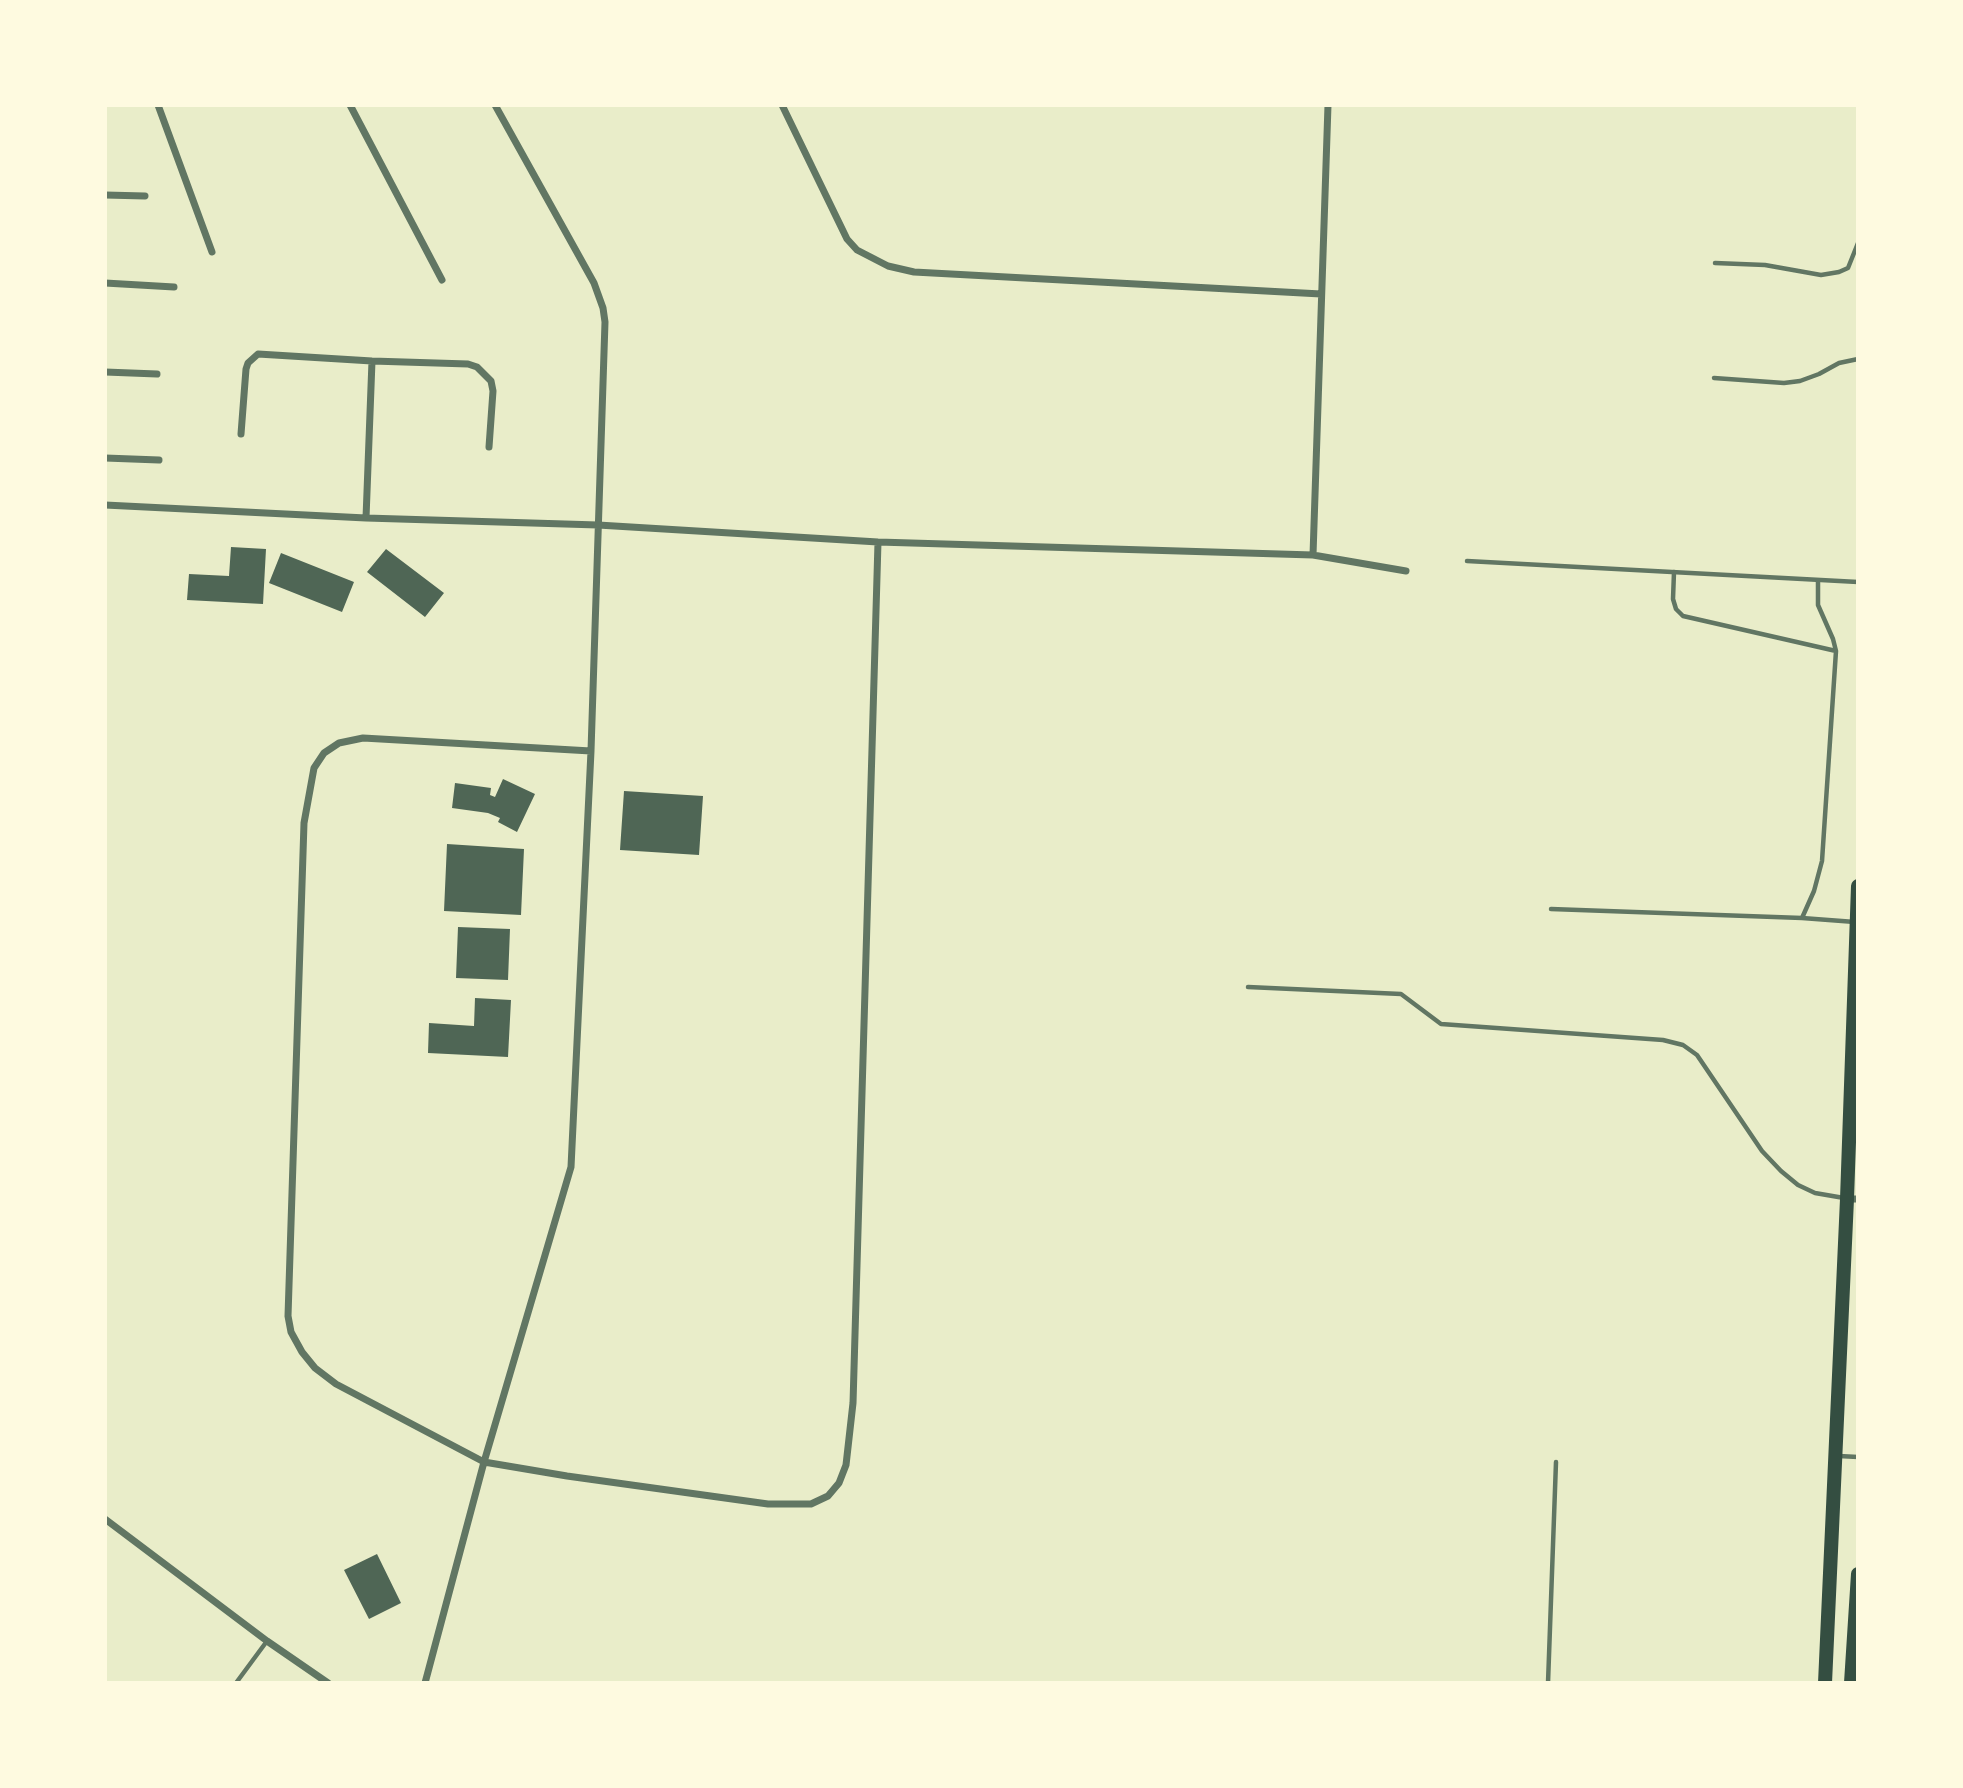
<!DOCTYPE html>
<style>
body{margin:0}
#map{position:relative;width:1963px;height:1788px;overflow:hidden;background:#e9edc9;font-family:"Work Sans",sans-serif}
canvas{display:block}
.frame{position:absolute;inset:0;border:107px solid #fefae0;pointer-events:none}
</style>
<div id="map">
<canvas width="1963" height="1788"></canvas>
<div class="frame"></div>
</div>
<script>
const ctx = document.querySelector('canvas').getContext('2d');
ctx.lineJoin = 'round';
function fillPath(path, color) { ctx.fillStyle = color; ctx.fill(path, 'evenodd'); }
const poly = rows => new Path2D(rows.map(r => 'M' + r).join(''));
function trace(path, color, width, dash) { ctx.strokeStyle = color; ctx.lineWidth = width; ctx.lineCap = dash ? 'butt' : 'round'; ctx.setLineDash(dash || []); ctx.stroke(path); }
const building = poly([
 [231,547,266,549,263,604,187,600,189,574,229,576],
 [386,549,444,593,425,617,367,572],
 [281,553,354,582,342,612,269,583],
 [503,779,535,794,517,832,498,822,500,818,488,813,452,808,455,783,491,788,490,795,495,797],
 [624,791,703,796,699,855,620,850],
 [447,844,524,849,521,915,444,911],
 [458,927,510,929,508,980,456,978],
 [475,998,511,1000,508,1057,428,1053,429,1023,474,1026],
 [377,1554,401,1603,369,1619,344,1570]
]);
const service = poly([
 [1715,263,1765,265,1821,275,1839,272,1848,268,1858,243],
 [1714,378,1784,383,1800,381,1819,374,1839,363,1858,359],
 [1467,561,1858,582],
 [1674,572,1673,599,1676,609,1683,616,1836,651],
 [1551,909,1802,918,1855,922],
 [1802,918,1814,891,1822,861,1836,651,1833,639,1818,605,1818,580],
 [1248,987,1401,994,1441,1024,1663,1040,1683,1045,1697,1055,1762,1151,1781,1171,1798,1185,1815,1193,1844,1198],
 [1839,1456,1858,1457],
 [236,1683,267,1641],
 [1548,1683,1556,1462]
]);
const minor = poly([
 [158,105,212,252],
 [350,105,442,280],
 [782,105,847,239,857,250,888,266,914,272,1321,294],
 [105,195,145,196],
 [105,283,174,287],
 [105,372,157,374],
 [241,434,246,369,248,363,258,354,372,361,468,364,477,367,491,381,493,391,489,447],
 [105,458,159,460],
 [105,505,366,518,598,525,878,542,1313,555,1406,571],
 [366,518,372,361],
 [1313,555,1328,105],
 [591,751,363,738,339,743,324,753,314,768,304,823,288,1316,291,1332,302,1352,315,1368,336,1384,484,1462,567,1476,768,1504,811,1504,828,1496,839,1483,846,1465,853,1403,878,542],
 [1847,1199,1858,1199],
 [105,1519,267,1641,328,1683],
 [425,1683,484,1462,571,1167,591,751,605,322,603,308,594,283,495,105]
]);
const primary = poly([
 [1825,1683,1847,1199,1858,886],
 [1851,1683,1858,1574]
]);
fillPath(building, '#4f6655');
trace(service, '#617663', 4.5);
trace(minor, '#617663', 7);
trace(primary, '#344e41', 14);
</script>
